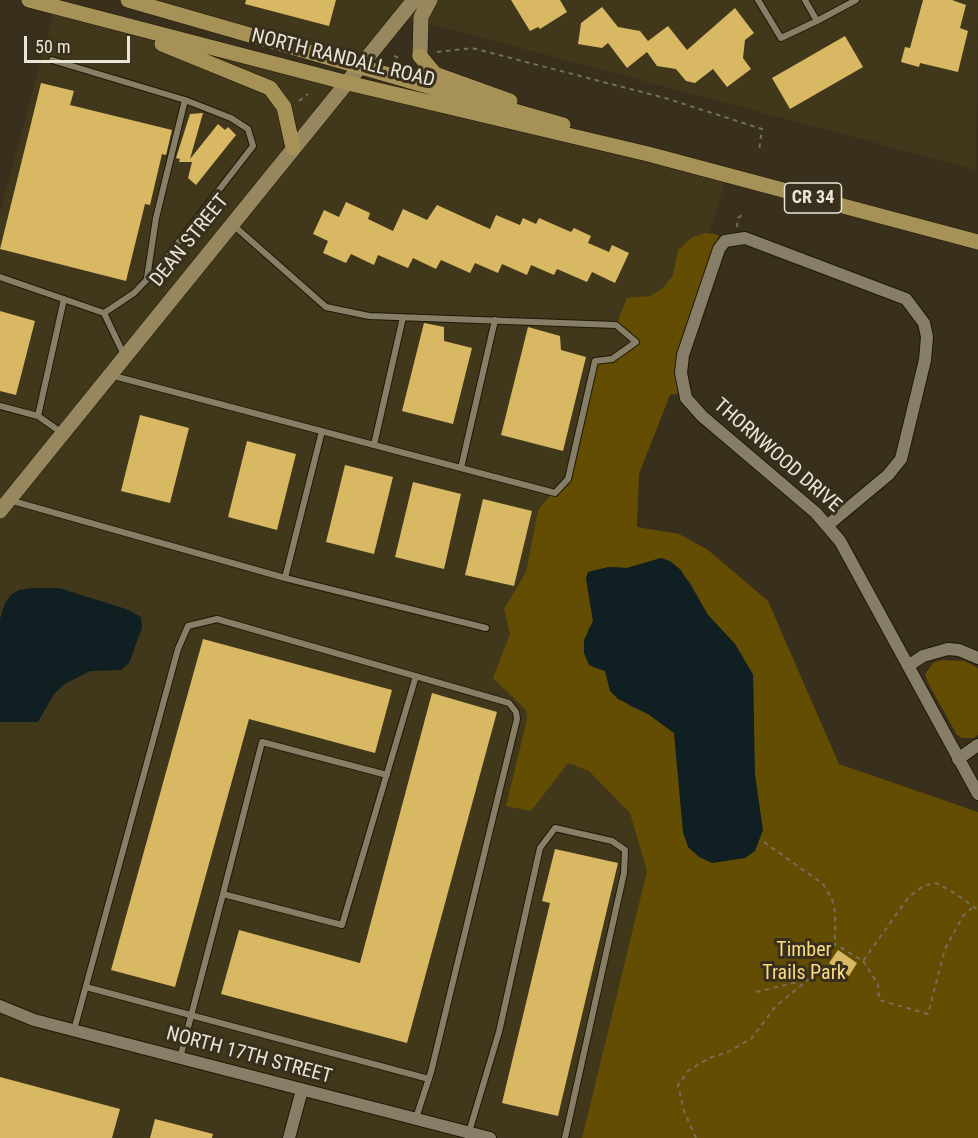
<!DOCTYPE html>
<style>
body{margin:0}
#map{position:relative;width:978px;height:1138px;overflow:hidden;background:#38301c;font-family:"Roboto Condensed",sans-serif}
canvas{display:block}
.scale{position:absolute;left:24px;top:36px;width:106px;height:27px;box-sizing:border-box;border:3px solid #e9e5d8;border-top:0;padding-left:8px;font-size:18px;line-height:21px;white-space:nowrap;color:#e9e5d8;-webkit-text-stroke:4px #38301c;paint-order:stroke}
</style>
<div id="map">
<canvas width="978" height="1138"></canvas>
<div class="scale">50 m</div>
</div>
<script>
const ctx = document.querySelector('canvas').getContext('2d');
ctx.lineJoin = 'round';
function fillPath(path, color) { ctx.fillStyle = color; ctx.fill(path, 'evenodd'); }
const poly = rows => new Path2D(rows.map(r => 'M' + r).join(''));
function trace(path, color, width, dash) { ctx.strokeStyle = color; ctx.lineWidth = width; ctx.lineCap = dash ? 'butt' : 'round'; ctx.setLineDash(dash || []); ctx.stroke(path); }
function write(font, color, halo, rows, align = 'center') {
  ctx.font = font + ' "Roboto Condensed",sans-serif'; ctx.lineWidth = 6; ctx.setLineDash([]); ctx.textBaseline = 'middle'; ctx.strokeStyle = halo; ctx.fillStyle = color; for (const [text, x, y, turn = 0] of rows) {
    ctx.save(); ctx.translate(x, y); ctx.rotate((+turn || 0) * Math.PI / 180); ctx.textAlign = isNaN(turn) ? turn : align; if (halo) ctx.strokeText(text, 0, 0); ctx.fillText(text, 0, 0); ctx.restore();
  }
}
const built = poly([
 [152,0,406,0,357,61],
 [419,0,978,0,976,170,405,17],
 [54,11,340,85,0,507,0,213],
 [348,88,725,182,600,586,685,716,582,1138,0,1138,0,519]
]);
const green = poly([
 [705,233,716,234,725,241,683,355,684,392,670,395,639,474,637,527,679,534,708,550,768,601,839,764,978,812,978,1138,582,1138,647,871,630,813,589,771,568,763,531,811,506,806,527,719,526,710,493,678,510,634,504,609,526,572,538,510,548,498,568,479,595,361,612,359,636,342,616,325,627,298,650,296,663,288,673,275,678,250,691,238],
 [661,558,690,582,708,615,735,644,753,674,754,737,674,733,648,714,629,706,605,671,593,668,588,629,593,622,586,578,608,567,627,568],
 [942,660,965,661,978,668,978,735,973,738,962,738,957,735,928,683,925,674,933,663]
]);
const water = poly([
 [661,558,670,561,681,570,708,615,735,644,753,675,755,775,763,830,755,851,745,858,712,863,699,857,688,847,683,832,674,733,648,714,618,699,610,691,605,671,589,665,584,653,584,640,593,621,586,578,588,572,608,567,627,568],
 [33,588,59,588,126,609,141,617,142,628,129,663,121,670,90,671,65,684,54,694,38,722,0,722,0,619,5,603,11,595,19,590]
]);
const building = poly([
 [246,0,336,0,329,26,245,4],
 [511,0,560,0,567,12,540,29,538,27,530,31],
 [923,0,952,0,966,5,960,28,968,31,958,72,920,63,919,67,901,62,905,47,910,48],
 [602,7,618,27,640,31,648,41,668,26,687,50,735,8,754,33,745,40,743,58,751,69,727,87,713,69,695,83,686,81,676,69,657,66,647,52,627,68,608,43,602,48,578,44,581,23],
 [845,36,863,67,790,109,772,78],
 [41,83,74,91,70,105,172,130,166,155,162,154,150,205,145,204,126,281,0,249],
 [203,113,190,159,218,124,225,130,228,127,236,135,196,185,188,178,192,162,179,162,180,159,176,158,190,114],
 [346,202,370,213,368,219,393,231,403,209,427,220,437,205,490,229,496,215,520,225,523,218,536,224,539,218,571,232,574,228,591,236,588,243,609,252,612,245,629,253,615,283,592,272,587,282,557,269,554,275,531,265,527,275,502,264,498,273,475,263,470,273,441,260,436,269,413,258,408,268,378,255,374,265,351,254,346,263,323,253,328,241,313,234,324,210,339,217],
 [0,311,35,321,16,395,0,391],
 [424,323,444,327,444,341,472,348,453,424,402,411],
 [528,327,560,336,561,350,586,357,563,451,501,435],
 [140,415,189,428,170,503,121,491],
 [247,441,296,454,277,530,228,517],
 [345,465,393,477,374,554,326,542],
 [413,482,461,494,444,569,395,557],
 [483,499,532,511,514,586,465,575],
 [203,639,392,690,375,753,249,719,175,987,111,970],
 [432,693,497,712,407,1043,221,994,239,930,360,963],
 [555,849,618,863,558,1116,502,1103,550,903,542,901],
 [838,950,857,963,849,976,829,963],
 [0,1077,120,1109,112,1138,0,1138],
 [155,1119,213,1134,212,1138,150,1138]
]);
const path = poly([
 [437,52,472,48,665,98,762,129,759,151],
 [394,56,402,59],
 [299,101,308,94],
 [737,227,738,218,743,214],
 [764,842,823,884,832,899,835,912,835,943],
 [863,961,878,984,879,1000,928,1014,945,949,963,916,972,908],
 [756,992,806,980],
 [696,1138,684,1111,678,1085,688,1071,709,1058,728,1052,751,1039,776,1006,809,979,824,954,835,944,863,961,908,898,923,886,936,883,953,892,978,910]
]);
const lane = poly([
 [758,0,781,38,817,21],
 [805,0,817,21,856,0],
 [52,60,185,100,231,118,248,129,253,146,160,266,134,293,104,313],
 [0,277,104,313,124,355],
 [147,278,156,218,185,100],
 [110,375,555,493,568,479,595,361,612,359,636,342,616,325,369,316,326,307,232,224],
 [0,406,38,416],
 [62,433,38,416,64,299],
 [374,445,403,317],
 [461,468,495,320],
 [9,500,285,578,322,431],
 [285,578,486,628],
 [223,894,262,742,387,775],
 [86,987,429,1079],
 [74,1030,178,649,188,626,217,619,509,703,516,712,517,719,431,1072,416,1118],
 [180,1058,223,894,342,925,416,676],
 [469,1132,499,1032,540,848,555,828,612,841,625,850,624,873,565,1138]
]);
const street = poly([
 [828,525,888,475,901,459,925,360,927,337,924,323,906,299,745,238,725,241,719,249,683,355,681,373,686,398,702,416,816,513,840,541,978,794],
 [908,666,923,656,948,649,959,650,978,658],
 [958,759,978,745],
 [0,1006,34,1020,490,1138],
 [289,1138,302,1090]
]);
const secondary = poly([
 [420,56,421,17,430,0],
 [0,511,414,0]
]);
const primary = poly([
 [29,0,348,83,648,154,978,242],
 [128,0,563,125],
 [162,44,270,88,284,107,293,148],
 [420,56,435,74,510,101]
]);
const shields = [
 [813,198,57]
];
const shieldNames = [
 ["CR 34",813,198]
];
const streetNames = [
 ["NORTH RANDALL ROAD",343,59,14],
 ["DEAN STREET",190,241,-51],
 ["THORNWOOD DRIVE",777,456,41],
 ["NORTH 17TH STREET",249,1056,15]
];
const parkNames = [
 ["Timber",804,951],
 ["Trails Park",804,974]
];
fillPath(built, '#41371b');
fillPath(green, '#634d03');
fillPath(water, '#0f1f22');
fillPath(building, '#d8b862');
trace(lane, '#1f1805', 8);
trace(street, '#1f1805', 14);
trace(secondary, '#1f1805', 16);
trace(primary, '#1f1805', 16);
trace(path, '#756e5c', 2, [4.5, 4.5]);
trace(lane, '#877e67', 6);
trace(street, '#877e67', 12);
trace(secondary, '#96875f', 15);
trace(primary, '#a69157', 15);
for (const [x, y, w] of shields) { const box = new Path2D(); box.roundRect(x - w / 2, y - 15, w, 30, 4.5); ctx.fillStyle = '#38301c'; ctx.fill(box); trace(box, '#e9e5d8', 1.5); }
write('bold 18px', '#e9e5d8', null, shieldNames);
write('20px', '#e9e5d8', '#38301c', streetNames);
write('20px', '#fcda82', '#38301c', parkNames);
</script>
